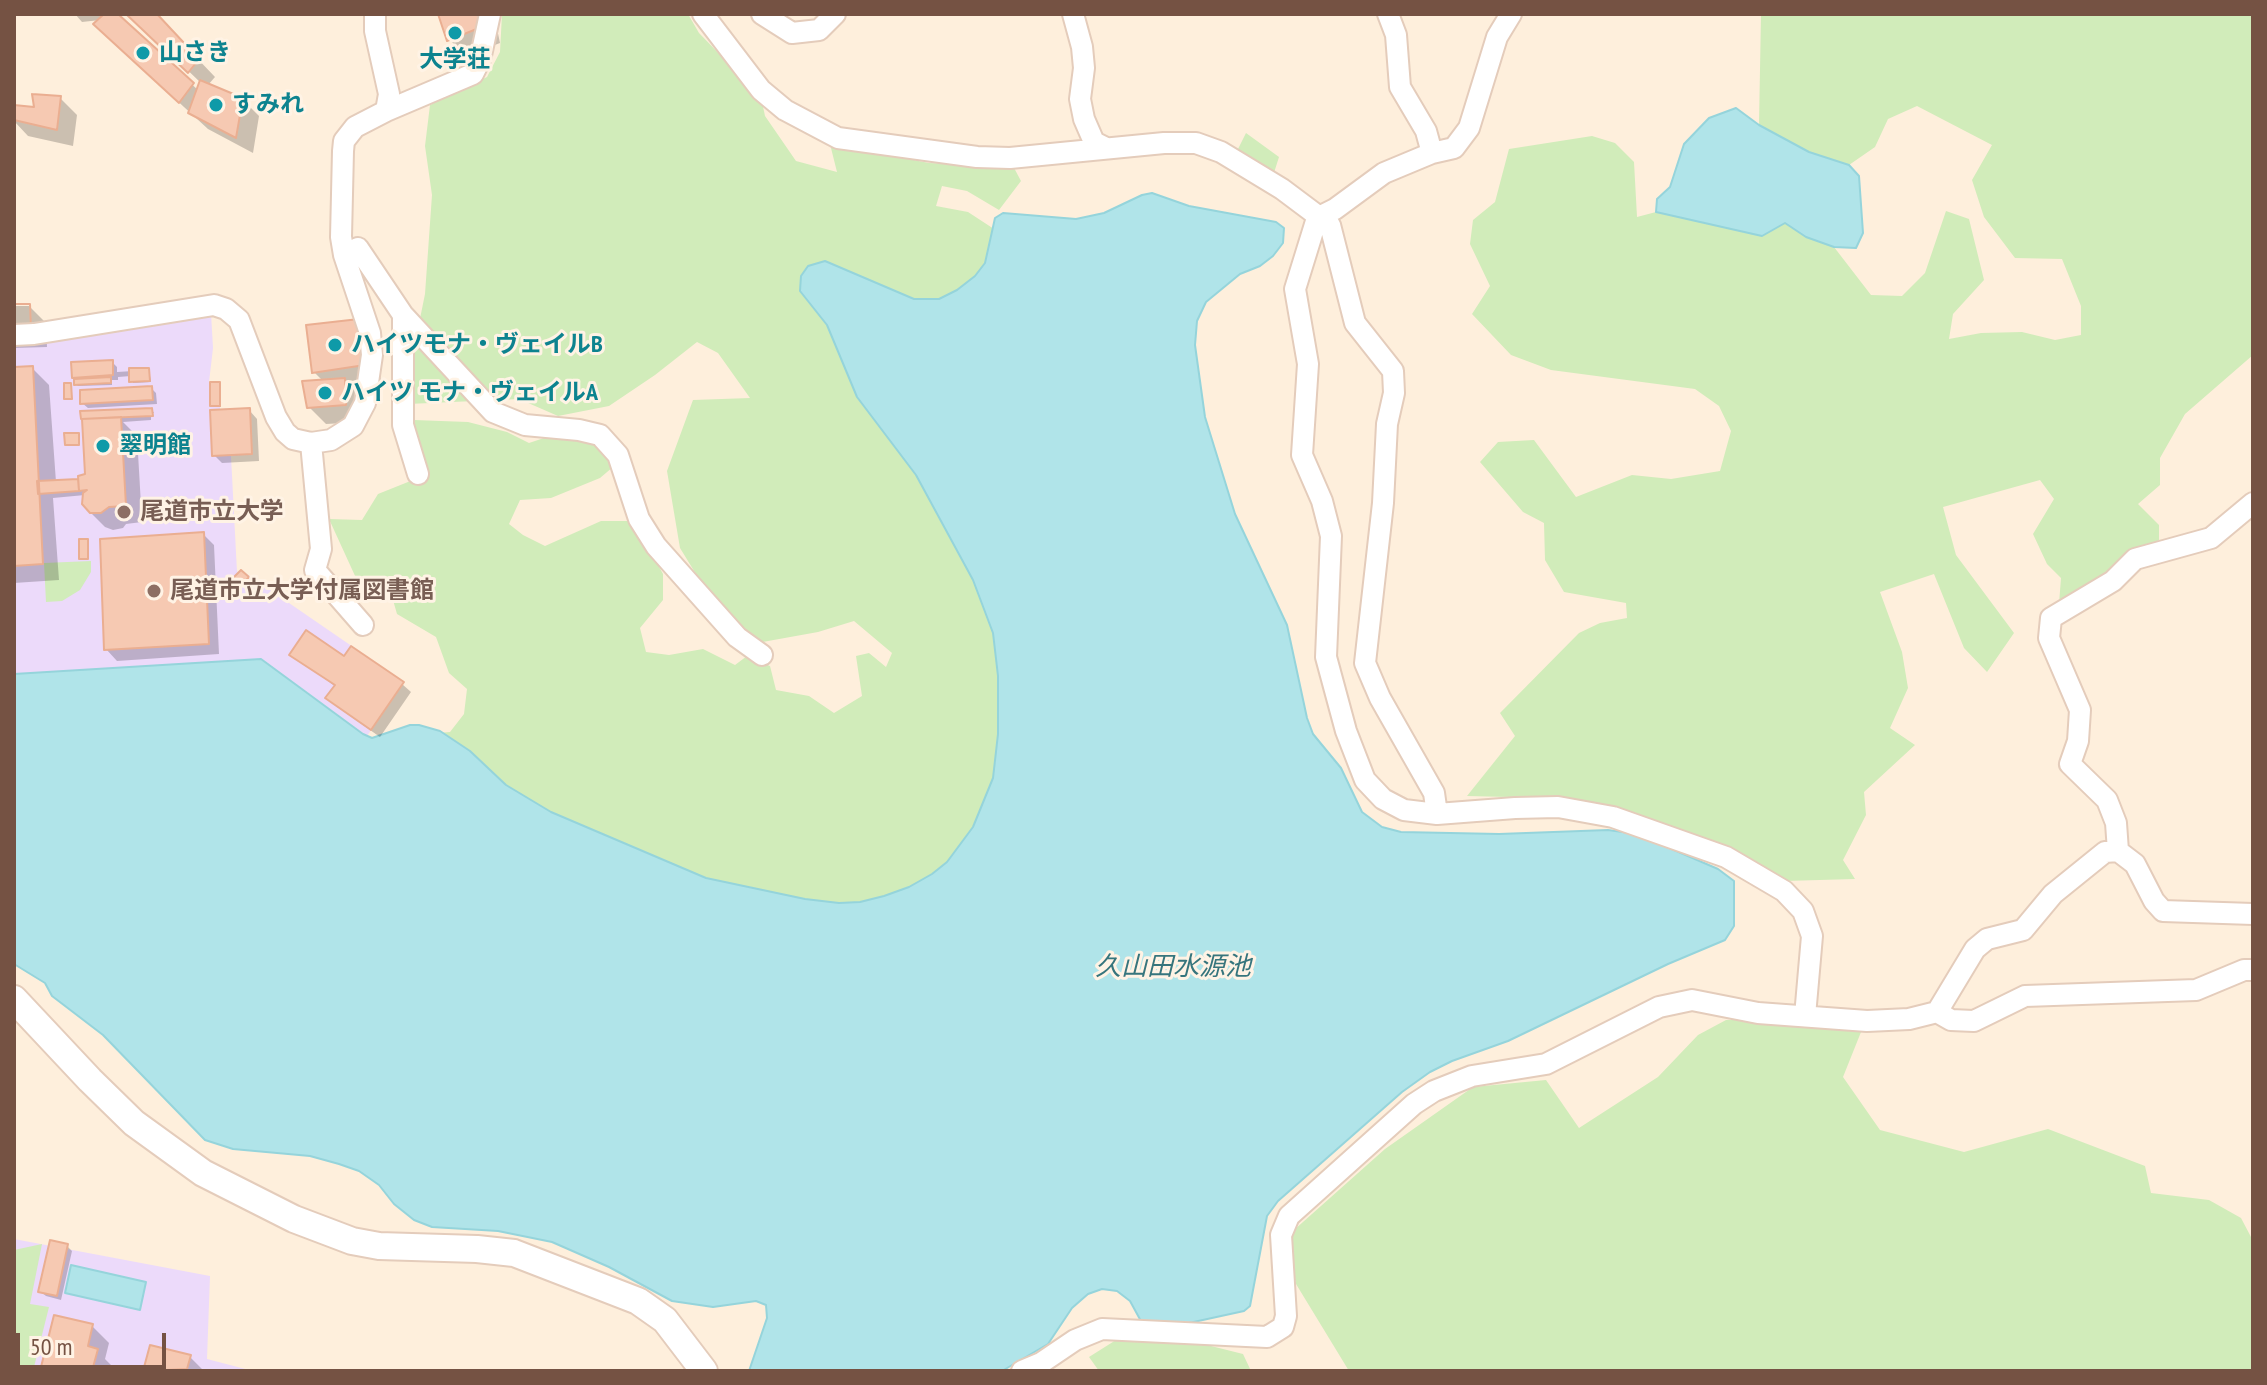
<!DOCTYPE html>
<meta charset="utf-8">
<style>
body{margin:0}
#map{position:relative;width:2267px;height:1385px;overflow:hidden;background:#feefdc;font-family:"PT Sans Narrow",sans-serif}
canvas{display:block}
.frame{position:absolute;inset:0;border:16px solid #755243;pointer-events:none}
.scale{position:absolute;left:16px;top:1333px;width:150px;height:36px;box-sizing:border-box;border:4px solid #755243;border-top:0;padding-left:10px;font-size:24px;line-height:28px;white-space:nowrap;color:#755243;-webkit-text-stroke:6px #fff3e5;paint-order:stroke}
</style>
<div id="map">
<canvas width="2267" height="1385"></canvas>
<div class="frame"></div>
<div class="scale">50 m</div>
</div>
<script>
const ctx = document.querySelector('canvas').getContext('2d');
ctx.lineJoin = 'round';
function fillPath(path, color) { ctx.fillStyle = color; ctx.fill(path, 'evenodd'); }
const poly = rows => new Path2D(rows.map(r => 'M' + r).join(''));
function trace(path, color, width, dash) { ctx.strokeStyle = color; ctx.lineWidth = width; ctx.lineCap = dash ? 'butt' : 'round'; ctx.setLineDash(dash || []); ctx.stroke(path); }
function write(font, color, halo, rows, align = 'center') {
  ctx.font = font + ' "PT Sans Narrow","Noto Sans JP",sans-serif'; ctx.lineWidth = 6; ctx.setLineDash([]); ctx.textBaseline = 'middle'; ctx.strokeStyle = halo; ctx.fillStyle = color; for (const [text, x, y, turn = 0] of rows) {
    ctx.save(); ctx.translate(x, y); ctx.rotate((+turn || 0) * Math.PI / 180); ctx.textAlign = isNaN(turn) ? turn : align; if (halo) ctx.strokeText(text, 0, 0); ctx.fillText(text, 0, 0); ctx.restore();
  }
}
const education = poly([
 [211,313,213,348,209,382,220,382,220,409,250,408,252,454,231,456,237,572,241,570,404,682,367,736,261,659,14,674,14,344,98,335,173,323],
 [14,1239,210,1276,207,1359,253,1371,14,1371]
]);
const green = poly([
 [502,14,688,14,699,33,761,97,765,116,796,161,837,172,830,144,929,163,1013,166,1021,181,999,210,967,191,942,186,936,206,968,212,994,229,1005,221,913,427,1020,683,995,795,928,906,680,899,413,735,450,732,464,714,467,689,449,673,436,637,397,614,391,593,356,578,329,519,362,520,378,494,423,476,414,420,468,422,507,432,529,443,577,427,608,443,613,467,600,478,551,498,520,500,509,524,523,535,545,546,601,521,634,521,663,574,663,600,640,628,646,652,669,655,703,649,735,665,747,656,770,666,776,690,809,696,834,713,862,696,856,656,869,653,886,667,892,653,854,621,818,632,757,643,707,592,680,548,667,471,693,400,750,398,718,353,697,342,655,375,609,406,558,416,519,399,408,404,411,363,425,294,432,195,425,146,430,105,487,77,500,52],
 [1761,14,2253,14,2253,355,2185,414,2160,458,2160,485,2138,504,2159,525,2159,540,2059,604,2061,578,2047,564,2033,534,2054,499,2040,480,1943,507,1956,555,2014,633,1987,672,1964,648,1934,574,1880,592,1902,652,1908,688,1890,728,1915,745,1864,792,1866,815,1843,860,1855,879,1784,881,1551,798,1467,796,1515,736,1500,713,1579,633,1600,623,1627,618,1626,603,1564,592,1545,560,1544,523,1523,512,1480,462,1498,442,1534,440,1576,497,1632,475,1671,479,1720,471,1731,431,1719,406,1695,389,1551,370,1511,355,1472,314,1490,286,1470,244,1473,220,1495,202,1509,149,1592,136,1615,143,1634,162,1637,217,1656,212,1762,236,1785,223,1806,237,1834,247,1871,295,1902,296,1925,273,1946,211,1969,219,1984,280,1953,314,1949,339,1981,333,2022,332,2055,340,2081,335,2081,306,2062,259,2015,258,1984,217,1972,180,1992,145,1917,106,1888,119,1875,147,1849,165,1809,152,1759,125],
 [1246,133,1279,157,1272,179,1236,153],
 [91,561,91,572,80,590,62,601,46,602,44,563],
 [1767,1019,1863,1027,1843,1077,1880,1130,1964,1152,2048,1129,2145,1166,2151,1193,2209,1200,2241,1218,2251,1237,2253,1371,1349,1371,1296,1284,1285,1238,1385,1149,1473,1087,1546,1080,1579,1128,1658,1077,1698,1035,1726,1020],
 [42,1244,30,1304,49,1307,33,1371,14,1371,14,1250],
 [1116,1340,1207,1345,1243,1354,1251,1371,1099,1371,1089,1357]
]);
const water = poly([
 [1736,108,1759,125,1809,152,1849,165,1859,176,1863,233,1856,248,1834,247,1806,237,1785,223,1762,236,1656,212,1657,199,1670,187,1684,144,1709,118,1736,108],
 [1152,193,1189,206,1276,222,1284,228,1283,243,1273,256,1260,266,1240,274,1206,302,1197,321,1195,345,1205,417,1235,514,1287,625,1307,718,1313,734,1341,768,1362,812,1382,827,1401,832,1499,834,1608,830,1637,834,1718,869,1734,881,1734,926,1725,940,1668,964,1508,1041,1452,1061,1430,1072,1402,1092,1278,1201,1267,1216,1250,1306,1244,1311,1189,1323,1142,1323,1130,1301,1117,1291,1102,1289,1088,1294,1072,1308,1048,1344,1002,1371,749,1371,767,1318,766,1305,756,1301,713,1307,672,1301,609,1267,552,1242,498,1231,432,1227,414,1220,394,1204,379,1185,359,1171,339,1164,310,1156,233,1149,205,1140,103,1035,52,996,45,983,14,964,14,674,261,659,363,734,372,738,410,725,419,725,440,731,470,751,506,785,551,812,706,878,805,899,839,903,860,902,884,896,909,887,932,874,947,862,973,827,993,778,998,734,998,676,993,633,973,580,916,475,857,397,827,325,800,291,801,276,808,266,825,261,914,299,939,299,957,290,975,276,985,263,995,218,1003,213,1076,219,1104,213,1142,195,1152,193],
 [71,1265,146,1282,140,1310,65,1293,71,1265]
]);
const shadow = poly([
 [75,14,115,14,198,90,201,83,129,14,155,14,215,77,208,85,242,99,259,116,253,153,208,129,112,41,100,20,82,22],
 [440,14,494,14,500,43,466,56,449,39],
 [60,98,77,115,73,146,28,136,14,121,14,107,36,109],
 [14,306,29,306,46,323,47,347,14,348],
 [375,338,381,382,351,386,361,397,362,422,326,424,309,407,323,381,314,372],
 [112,362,117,367,117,372,149,370,151,382,133,383,131,376,118,377,118,380,112,380,112,385,78,386,76,384,74,377],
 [32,368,49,385,56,482,81,481,87,475,83,418,152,410,154,413,151,413,151,420,123,422,137,436,142,522,126,524,123,528,113,530,105,527,87,509,85,495,53,498,59,580,14,583,14,369],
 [219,384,221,407,214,407,212,405],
 [151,388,156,393,157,404,88,408,82,403],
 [249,410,257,419,259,461,222,463,214,455],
 [203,534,214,545,219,654,117,661,106,649],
 [292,654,345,659,402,684,411,692,380,737,336,706,328,698,336,687],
 [67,1246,72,1251,61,1300,46,1296,40,1291],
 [92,1326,109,1343,105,1359,114,1368,113,1371,42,1371],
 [151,1347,190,1357,204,1371,145,1371]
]);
const building = poly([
 [104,14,118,14,194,83,179,103,93,24,104,14],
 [126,14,157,14,199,59,188,73,126,14],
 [438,14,481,14,484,26,447,41,438,14],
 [200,80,243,98,236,138,188,113,200,80],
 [32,94,61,96,57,130,14,120,14,105,34,107,32,94],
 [14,304,30,304,31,330,14,331,14,304],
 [14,304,30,304,31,330,14,331,14,304],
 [359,319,365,365,312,373,306,325,359,319],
 [113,360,113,375,72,378,71,362,113,360],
 [33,366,43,564,14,566,14,367,33,366],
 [129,368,149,368,150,381,129,382,129,368],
 [111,377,111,383,74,385,74,379,111,377],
 [345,378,346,405,307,408,302,381,345,378],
 [210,382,220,382,220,406,210,406,210,382],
 [64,383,71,383,72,399,64,399,64,383],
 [152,386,153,400,80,404,80,390,152,386],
 [152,408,153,416,81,419,80,411,152,408],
 [250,408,252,454,212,456,210,410,250,408],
 [121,417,126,506,109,507,101,513,90,513,82,504,83,493,87,490,79,491,78,476,85,474,82,419,121,417],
 [64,433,79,433,79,445,65,445,64,433],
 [78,479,79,491,38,494,37,481,78,479],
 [204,532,209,644,104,650,100,539,204,532],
 [79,539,88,539,88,559,79,559,79,539],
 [241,570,249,577,241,586,233,578,241,570],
 [306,630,344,656,351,646,404,682,371,730,325,698,335,685,289,655,306,630],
 [50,1240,68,1244,57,1296,38,1292,50,1240],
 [54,1315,93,1324,88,1346,98,1349,92,1371,40,1371,54,1315],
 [150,1345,191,1355,187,1369,143,1371,150,1345]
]);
const minor = poly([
 [703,14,761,90,785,110,838,138,977,157,1010,158,1164,143,1196,143,1221,152,1282,189,1330,225,1355,323,1393,371,1394,393,1387,424,1383,503,1365,663,1380,698,1434,793,1437,814],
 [762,14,792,33,819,30,835,14],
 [1073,14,1082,47,1084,68,1080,99,1084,119,1094,142,1106,148],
 [1388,14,1396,35,1400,87,1426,131,1432,153],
 [1511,14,1497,37,1469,128,1454,148,1432,153,1384,173,1335,209,1317,218,1295,289,1308,364,1302,455,1322,501,1331,536,1326,657,1346,731,1365,780,1383,799,1404,810,1437,814,1515,808,1558,807,1613,817,1726,857,1784,891,1803,911,1812,936,1805,1016],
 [386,111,473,74,480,60,490,14],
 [344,255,358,248,403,315,403,425,418,474],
 [403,315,493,412,525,425,579,430,600,435,618,455,639,519,656,546,737,637,762,655],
 [14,335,34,334,214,305,226,309,239,320,276,417,285,432,293,439,311,443,331,440,353,426,365,403,372,355,370,333,344,255,341,237,343,151,344,141,355,127,386,111,389,94,375,31,375,14],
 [311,443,321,549,315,570,363,625],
 [2118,851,2116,823,2107,800,2070,764,2078,741,2080,710,2049,638,2051,618,2113,581,2135,559,2211,538,2253,503],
 [1937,1012,1951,1020,1974,1021,2025,996,2196,990,2244,970,2253,970],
 [1022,1371,1041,1363,1075,1340,1102,1329,1267,1337,1283,1327,1286,1316,1281,1235,1289,1216,1414,1104,1434,1091,1472,1076,1546,1064,1659,1007,1692,1000,1758,1013,1867,1021,1909,1019,1937,1012,1975,949,1987,939,2023,930,2053,894,2105,852,2118,851,2135,864,2154,901,2163,911,2253,914]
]);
const tertiary = poly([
 [14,999,90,1080,134,1123,203,1173,294,1219,352,1241,379,1246,477,1249,514,1253,638,1301,665,1320,704,1371]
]);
const markers = [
 [455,33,8,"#0f9aa8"],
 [143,53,8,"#0f9aa8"],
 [216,105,8,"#0f9aa8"],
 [335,345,8,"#0f9aa8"],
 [325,393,8,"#0f9aa8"],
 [103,446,8,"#0f9aa8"],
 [124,512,8,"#8d6e63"],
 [154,591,8,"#8d6e63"]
];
const cultureNames = [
 ["山さき",159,53],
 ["大学荘",455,60,"center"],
 ["すみれ",232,105],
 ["ハイツモナ・ヴェイルB",351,345],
 ["ハイツ モナ・ヴェイルA",341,393],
 ["翠明館",119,446]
];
const educationNames = [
 ["尾道市立大学",140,512],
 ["尾道市立大学付属図書館",170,591]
];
const waterNames = [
 ["久山田水源池",1173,968]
];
fillPath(education, '#ecdafa');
fillPath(green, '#d1ecba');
fillPath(water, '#b0e4e9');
trace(water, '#95d4db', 2);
fillPath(shadow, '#0003');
fillPath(building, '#f6c9b2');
trace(building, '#eaae91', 2);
trace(minor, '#e4ccbb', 24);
trace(tertiary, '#e4ccbb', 30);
trace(minor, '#fff', 20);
trace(tertiary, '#fff', 26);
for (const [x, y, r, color] of markers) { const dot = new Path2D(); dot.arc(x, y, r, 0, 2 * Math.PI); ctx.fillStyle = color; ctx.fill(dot); trace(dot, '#fff3e5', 3); }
write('bold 24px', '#0d838f', '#fff3e5', cultureNames, 'left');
write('bold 24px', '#785e54', '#fff3e5', educationNames, 'left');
write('italic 26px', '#36757d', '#fff3e5', waterNames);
</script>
